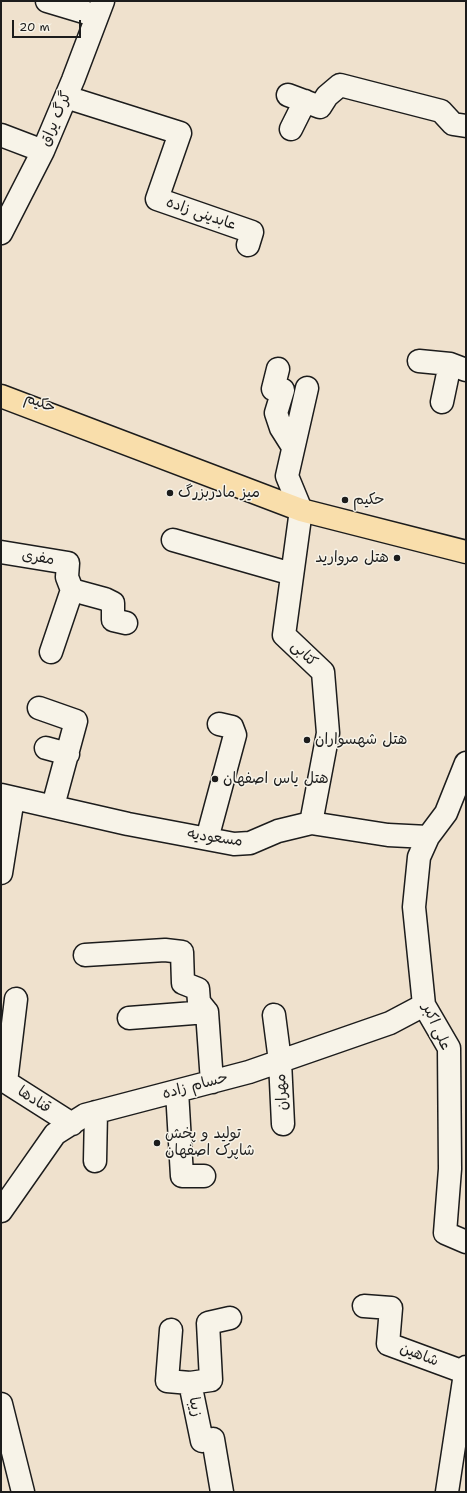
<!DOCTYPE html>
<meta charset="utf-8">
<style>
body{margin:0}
#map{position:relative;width:467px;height:1493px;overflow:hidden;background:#efe1cd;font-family:"Shantell Sans",sans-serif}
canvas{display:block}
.frame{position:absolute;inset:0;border:2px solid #1c1c1c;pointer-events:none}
.scale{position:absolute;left:12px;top:20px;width:69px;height:18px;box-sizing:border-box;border:2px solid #1c1c1c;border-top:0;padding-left:5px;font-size:12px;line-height:14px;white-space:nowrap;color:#1c1c1c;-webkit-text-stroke:3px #f7f3e8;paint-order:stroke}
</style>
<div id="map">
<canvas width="467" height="1493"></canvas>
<div class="frame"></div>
<div class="scale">20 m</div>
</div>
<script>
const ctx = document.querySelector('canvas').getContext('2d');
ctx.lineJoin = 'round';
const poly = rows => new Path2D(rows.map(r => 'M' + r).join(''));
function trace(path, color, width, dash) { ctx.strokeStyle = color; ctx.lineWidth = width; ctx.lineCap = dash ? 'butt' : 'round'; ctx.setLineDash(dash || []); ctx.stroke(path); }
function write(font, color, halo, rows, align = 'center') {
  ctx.font = font + ' "Shantell Sans","Playpen Sans Arabic",sans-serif'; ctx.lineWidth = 3; ctx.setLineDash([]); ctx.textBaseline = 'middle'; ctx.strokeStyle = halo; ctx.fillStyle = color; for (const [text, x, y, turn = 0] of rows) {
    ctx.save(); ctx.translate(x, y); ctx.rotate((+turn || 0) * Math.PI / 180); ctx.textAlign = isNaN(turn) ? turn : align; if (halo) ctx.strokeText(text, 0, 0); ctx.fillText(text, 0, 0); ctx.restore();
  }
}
const minor = poly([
 [47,1,97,16],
 [288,95,320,107,327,96,340,85,441,111,453,124,466,126],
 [66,97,180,133,157,199,252,232,248,245],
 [291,129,305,101],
 [1,135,43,151],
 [1,233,43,151,73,80,103,1],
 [419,361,450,364,466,370],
 [278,369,273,389,283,390,276,413,281,428,293,447],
 [307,388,287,476,301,510,284,635,323,672,328,733,311,823],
 [442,402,450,364],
 [173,540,292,574],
 [1,552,68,563,67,577,72,590,105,599,113,603,113,620,126,623],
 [51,652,72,590],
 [39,708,76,721,53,806],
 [46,748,68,754],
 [466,763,446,813,428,837,419,857,414,907,424,1005,449,1048,450,1169,445,1233,466,1242],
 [1,795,128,824,234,844,250,843,278,831,311,823,388,835,428,837],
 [207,839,235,735,232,727,219,724],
 [1,873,13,798],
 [85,955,165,950,182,952,183,983,198,989,199,1002,207,1012,212,1082],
 [16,999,6,1082,72,1124],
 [274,1015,280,1061,283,1124],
 [129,1018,207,1012],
 [177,1091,182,1176,204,1176],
 [95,1161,96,1112],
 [1,1211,55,1134,85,1115,249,1072,390,1023,424,1005],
 [364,1306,391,1308,388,1344,464,1372],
 [171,1330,167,1381,190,1383],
 [1,1404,23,1492],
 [222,1492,213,1439,202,1441,190,1383,211,1380,208,1323,230,1318],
 [447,1492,466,1367]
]);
const major = poly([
 [1,396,301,510,466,552]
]);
const markers = [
 [170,493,4,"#1c1c1c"],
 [345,500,4,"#1c1c1c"],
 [397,558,4,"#1c1c1c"],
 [307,740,4,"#1c1c1c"],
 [215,779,4,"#1c1c1c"],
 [157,1143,4,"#1c1c1c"]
];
const streetNames = [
 ["گرگ یراق",56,119,-67],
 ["عابدینی زاده",201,214,19],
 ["حکیم",40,403,21],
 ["مفری",38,558,9],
 ["کتابی",304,654,44],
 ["مسعودیه",215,838,8],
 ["علی اکبر",436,1027,66],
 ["حسام زاده",195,1086,-15],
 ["مهران",282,1092,-93],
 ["قنادها",34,1100,33],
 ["شاهین",419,1355,21],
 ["زیبا",195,1407,79]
];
const poiNames = [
 ["میز مادربزرگ",178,493],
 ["حکیم",353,500],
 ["هتل مروارید",389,558,"right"],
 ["هتل شهسواران",315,740],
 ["هتل یاس اصفهان",223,779],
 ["تولید و پخش",165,1134],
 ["شاپرک اصفهان",165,1151]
];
trace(minor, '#1c1c1c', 25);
trace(major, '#1c1c1c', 25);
trace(minor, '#f7f3e8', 22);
trace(major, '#f9deab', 22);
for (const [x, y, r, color] of markers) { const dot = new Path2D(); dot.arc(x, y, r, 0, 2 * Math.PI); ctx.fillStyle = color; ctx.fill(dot); trace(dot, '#f7f3e8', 1.5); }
write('15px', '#1c1c1c', '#f7f3e8', streetNames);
write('15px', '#1c1c1c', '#f7f3e8', poiNames, 'left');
</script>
